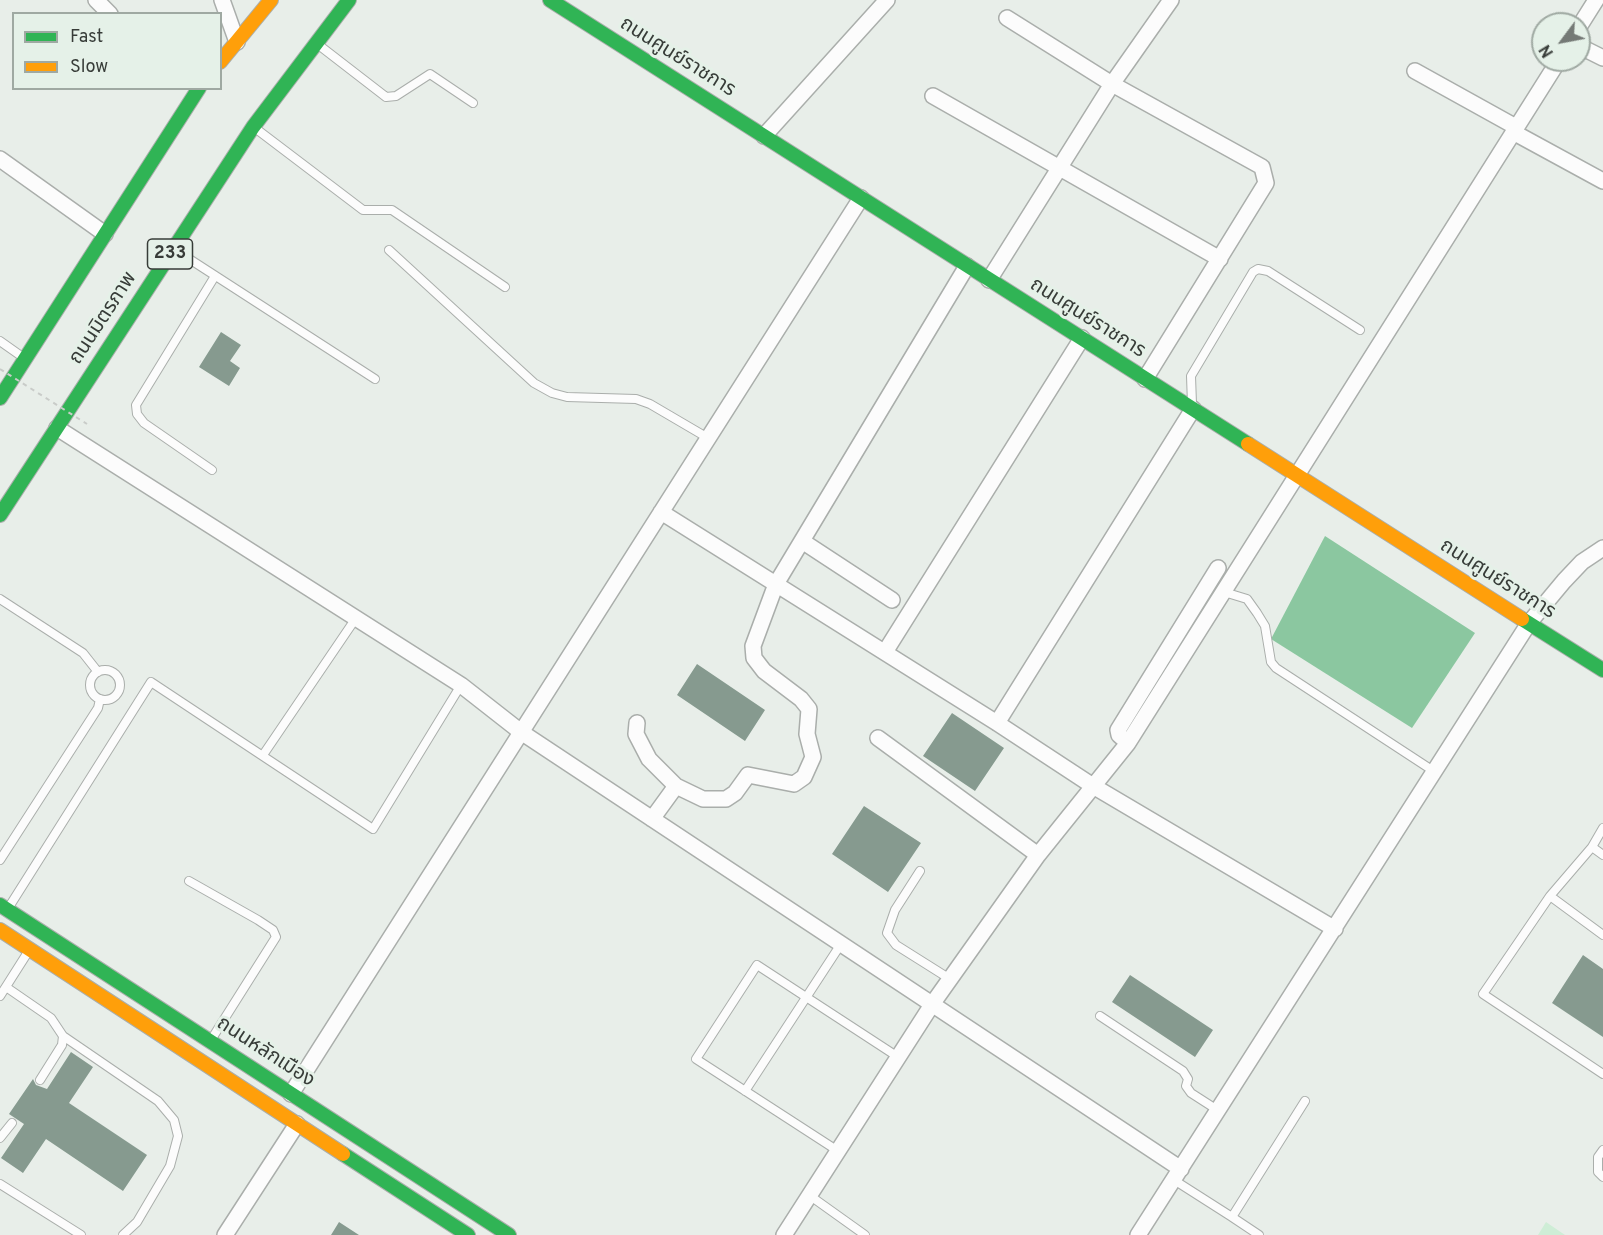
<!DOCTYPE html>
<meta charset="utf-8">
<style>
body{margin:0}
#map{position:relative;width:1603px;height:1235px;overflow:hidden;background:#e8eee9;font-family:Overpass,sans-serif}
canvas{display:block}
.legend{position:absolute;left:12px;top:12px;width:210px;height:78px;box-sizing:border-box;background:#e5f1e8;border:2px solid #9fa9a2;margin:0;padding:8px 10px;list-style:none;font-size:18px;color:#373c38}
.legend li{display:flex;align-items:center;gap:12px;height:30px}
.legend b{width:30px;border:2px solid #9fa9a2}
.north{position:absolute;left:1531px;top:12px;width:60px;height:60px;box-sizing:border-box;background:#e5f1e8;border:2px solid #9fa9a2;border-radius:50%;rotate:238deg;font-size:16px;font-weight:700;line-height:24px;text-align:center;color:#373c38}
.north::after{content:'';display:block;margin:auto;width:21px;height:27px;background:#757a76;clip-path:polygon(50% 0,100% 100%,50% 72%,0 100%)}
</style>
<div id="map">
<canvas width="1603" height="1235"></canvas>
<ul class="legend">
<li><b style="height:8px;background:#30b455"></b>Fast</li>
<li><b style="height:8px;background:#ff9f0a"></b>Slow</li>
</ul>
<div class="north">N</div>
</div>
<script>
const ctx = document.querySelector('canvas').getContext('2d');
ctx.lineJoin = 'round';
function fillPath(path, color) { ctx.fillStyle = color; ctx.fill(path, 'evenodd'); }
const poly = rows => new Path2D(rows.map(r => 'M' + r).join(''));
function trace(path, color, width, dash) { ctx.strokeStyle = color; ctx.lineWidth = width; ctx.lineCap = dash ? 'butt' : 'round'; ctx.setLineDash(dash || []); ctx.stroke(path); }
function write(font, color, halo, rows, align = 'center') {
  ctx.font = font + ' Overpass,"Noto Sans Thai",sans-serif'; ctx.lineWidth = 6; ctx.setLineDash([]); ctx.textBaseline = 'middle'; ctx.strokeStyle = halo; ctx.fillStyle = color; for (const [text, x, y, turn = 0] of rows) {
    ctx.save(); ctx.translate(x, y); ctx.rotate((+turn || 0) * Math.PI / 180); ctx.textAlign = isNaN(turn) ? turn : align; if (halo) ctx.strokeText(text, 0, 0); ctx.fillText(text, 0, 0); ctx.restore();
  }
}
const green = poly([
 [1546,1222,1565,1235,1538,1235]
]);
const water = poly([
 [1325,536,1475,633,1412,728,1271,639]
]);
const building = poly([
 [221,332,241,345,230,361,240,368,229,386,199,367],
 [697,664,765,710,745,741,677,695],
 [952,713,1004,748,975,791,923,756],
 [864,806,921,843,888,892,832,854],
 [1583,955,1603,969,1603,1037,1552,1003],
 [1130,975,1213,1030,1195,1057,1112,1002],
 [71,1052,93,1067,69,1103,147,1155,123,1191,46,1139,23,1173,1,1158,24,1124,9,1114,33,1079,36,1085,47,1089],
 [339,1222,359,1235,331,1235]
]);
const lane = poly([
 [320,46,386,97,396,96,430,74,473,103],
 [255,128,363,210,392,210,505,287],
 [389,250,534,383,552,393,567,397,636,399,650,404,708,438],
 [177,251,375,379],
 [0,341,24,358],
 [1192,404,1191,376,1253,272,1258,269,1268,271,1360,330],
 [212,470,144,423,137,414,136,405,215,276],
 [1224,592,1247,599,1257,613,1265,626,1271,662,1276,668,1435,772],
 [0,599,83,653,98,672],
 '90 685a15 15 0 1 1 30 0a15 15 0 1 1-30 0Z',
 [263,755,356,618],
 [1603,828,1592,847,1550,896,1483,994,1603,1074],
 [1592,847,1603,855],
 [0,860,98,708,100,699],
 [920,871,895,910,887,933,896,945,950,979],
 [189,881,258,920,273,930,276,937,211,1040],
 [1550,896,1603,935],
 [9,907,151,682,373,829,461,685],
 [6,987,51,1018,63,1036,62,1045,40,1080],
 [0,996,28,952],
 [1100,1016,1183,1071,1188,1079,1186,1086,1191,1093,1219,1111],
 [63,1036,158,1101,174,1120,178,1136,170,1166,137,1222,123,1235],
 [745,1091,841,944],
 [0,1138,12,1123],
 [1603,1150,1598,1157,1598,1172,1603,1177],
 [838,1151,696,1059,757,965,898,1057],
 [1174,1180,1232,1217],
 [0,1184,81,1235],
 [809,1195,865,1235],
 [1259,1235,1232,1217,1305,1101]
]);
const street = poly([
 [96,0,110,14],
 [222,0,237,42],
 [1007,18,1112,84,1262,167,1266,183,1145,379],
 [1579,27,1596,0],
 [1579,46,1603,58],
 [1415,71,1516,127],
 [933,96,1220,259],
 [1513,132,1603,181],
 [764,136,887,0],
 [0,159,105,234],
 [989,280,1112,84,1171,0],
 [57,428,461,685,521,732,1181,1169],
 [661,512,997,723,1093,786,1335,929],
 [802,541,892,600],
 [885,652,1082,338],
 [637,723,636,734,649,759,676,786,703,799,726,799,735,793,748,775,794,784,804,777,813,757,807,734,809,709,801,699,764,671,754,658,753,646,776,584,967,266],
 [997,723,1193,409],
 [878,738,1038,855],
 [1128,743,1119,735,1118,730,1218,568],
 [652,819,676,786],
 [291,1094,861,198],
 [225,1235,297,1124],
 [784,1235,933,1003,1038,855,1128,743,1559,60],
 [1138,1235,1529,623,1564,581,1582,562,1603,548]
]);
const fast = poly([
 [550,0,1248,444],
 [0,398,199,88],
 [0,515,253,127,349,0],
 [1522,619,1603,670],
 [0,905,509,1235],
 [343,1154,468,1235]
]);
const slow = poly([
 [220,62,271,0],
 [1248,444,1522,619],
 [0,930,343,1154]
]);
const pathBridge = poly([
 [0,369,87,424]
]);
const shields = [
 [170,254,45]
];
const shieldNames = [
 ["233",170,254]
];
const streetNames = [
 ["ถนนศูนย์ราชการ",677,58,32],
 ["ถนนมิตรภาพ",104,319,-57],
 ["ถนนศูนย์ราชการ",1087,319,32],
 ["ถนนศูนย์ราชการ",1497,580,32],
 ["ถนนหลักเมือง",265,1053,33]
];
fillPath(green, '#ceedd6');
fillPath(water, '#8bc7a0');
fillPath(building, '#869a8f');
trace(lane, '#aaaeab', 10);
trace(street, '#aaaeab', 18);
trace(fast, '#aaaeab', 16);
trace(slow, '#aaaeab', 16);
trace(lane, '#fcfcfc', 8);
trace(street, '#fcfcfc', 15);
trace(fast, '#30b455', 14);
trace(slow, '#ff9f0a', 14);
trace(pathBridge, '#c9ccc9', 2, [4.5, 4.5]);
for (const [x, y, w] of shields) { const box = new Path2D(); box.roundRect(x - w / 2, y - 15, w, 30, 4.5); ctx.fillStyle = '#e5f1e8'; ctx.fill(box); trace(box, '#373c38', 1.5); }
write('bold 18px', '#373c38', null, shieldNames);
write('20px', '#373c38', '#e5f1e8', streetNames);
</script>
